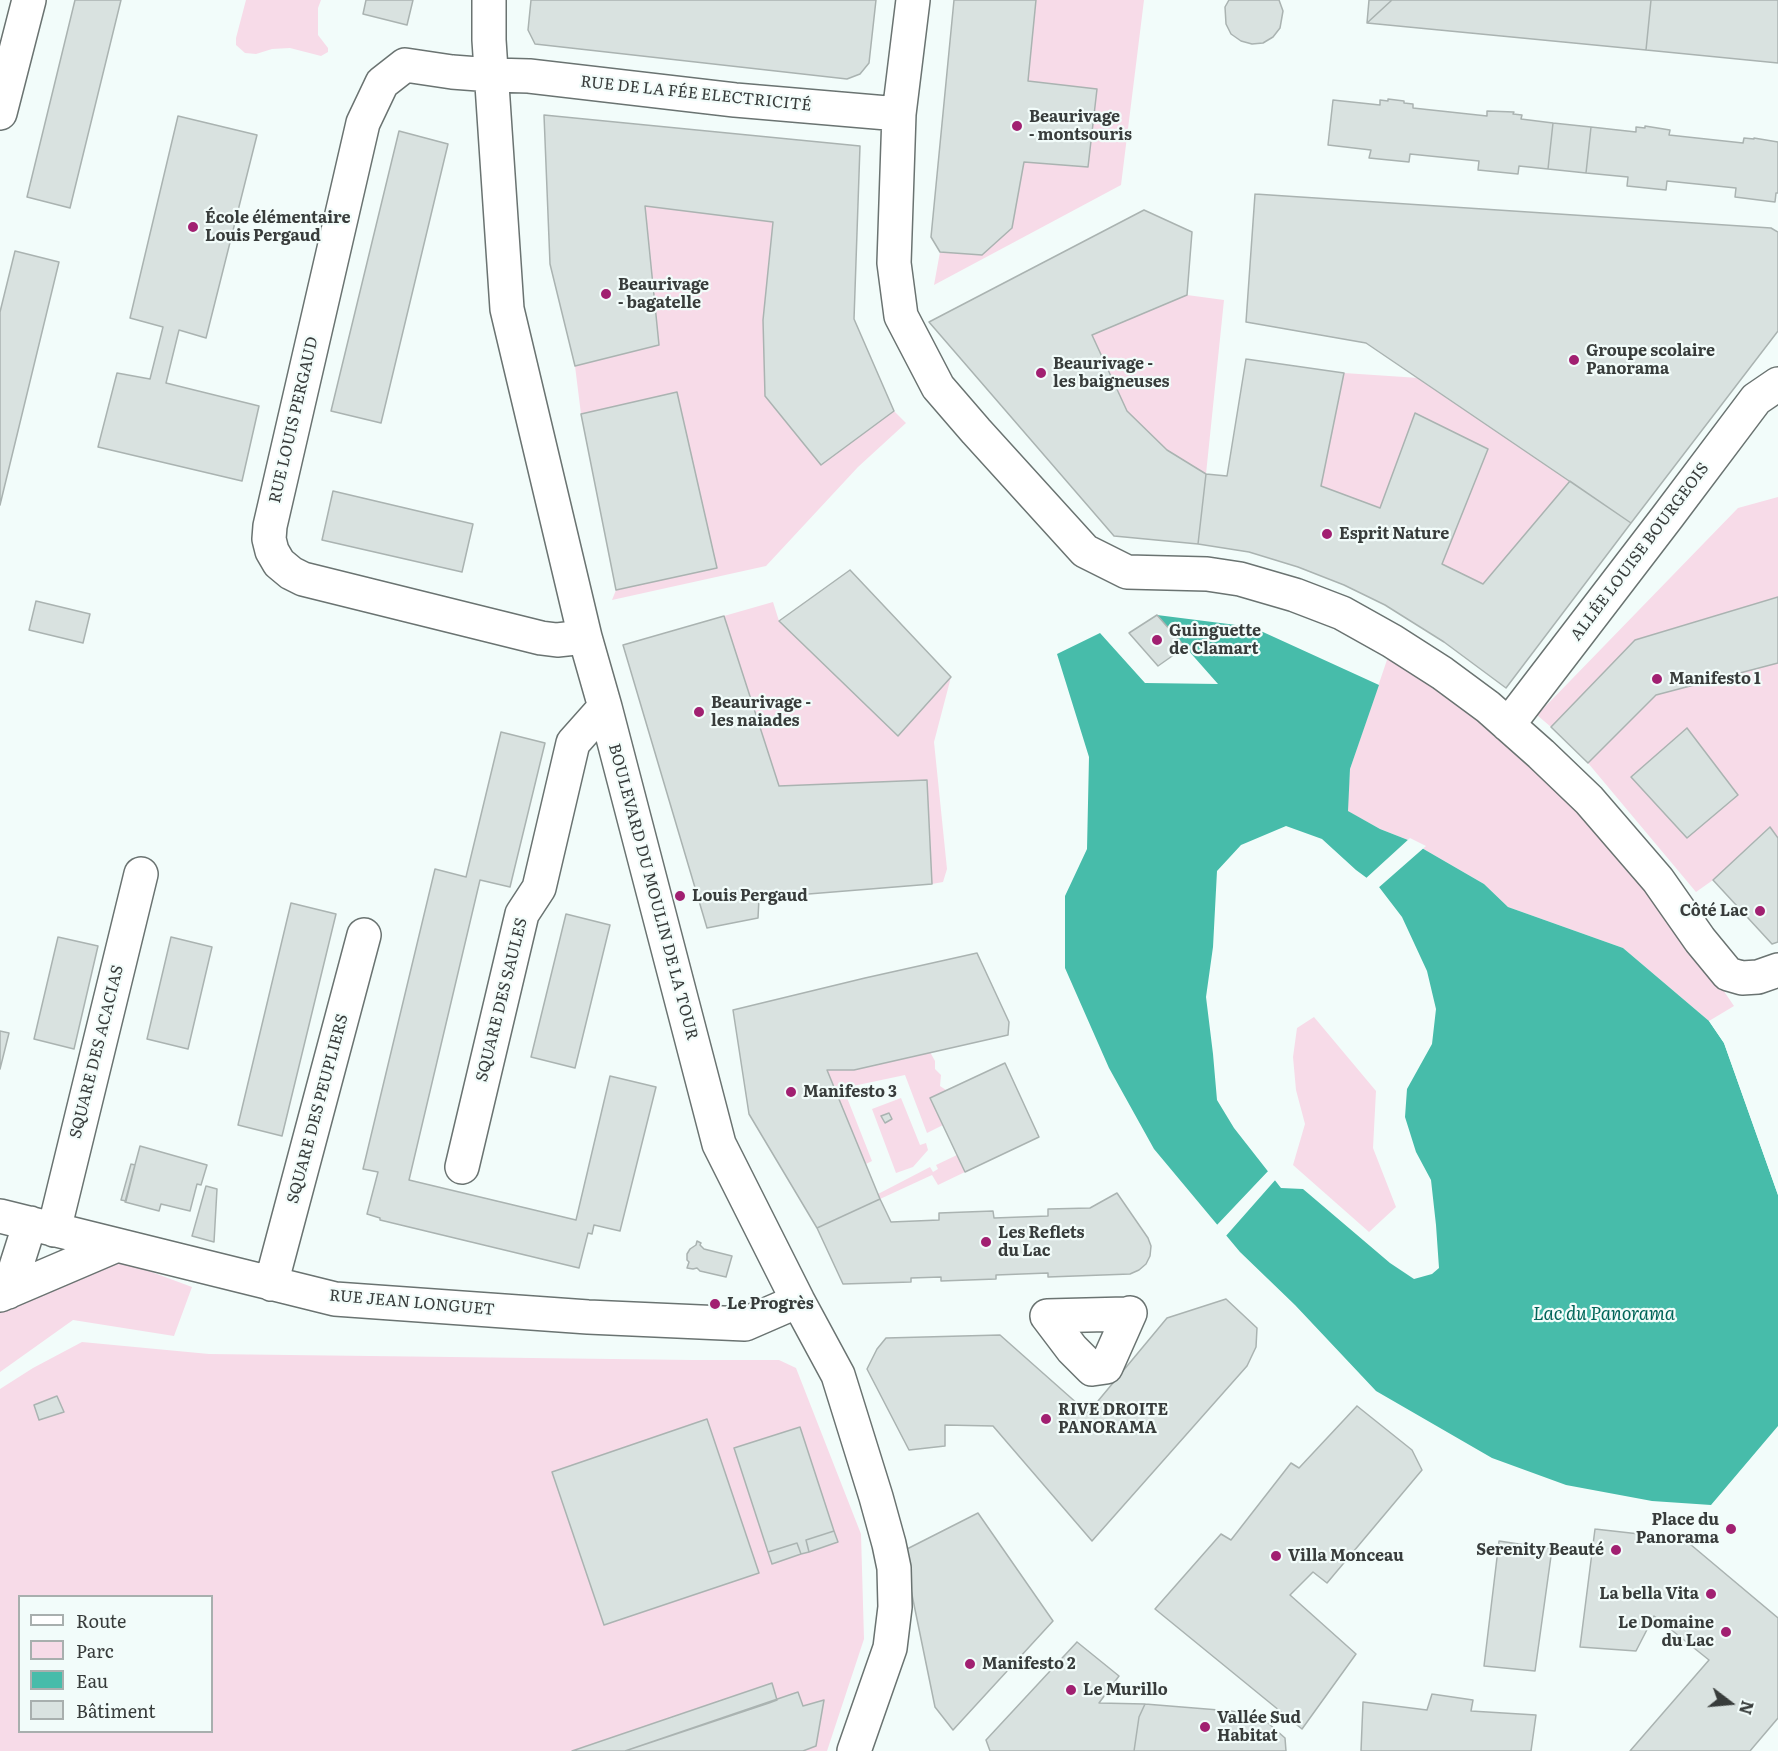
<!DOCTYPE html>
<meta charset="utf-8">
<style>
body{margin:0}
#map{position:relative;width:1778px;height:1751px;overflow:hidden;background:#f2fcfa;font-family:Literata,serif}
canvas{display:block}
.legend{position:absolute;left:18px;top:1595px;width:195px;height:138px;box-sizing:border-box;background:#f2fcfa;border:2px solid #a8afae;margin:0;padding:8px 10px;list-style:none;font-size:18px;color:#383c3b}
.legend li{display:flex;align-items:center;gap:12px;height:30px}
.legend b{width:30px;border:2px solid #a8afae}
.north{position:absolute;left:1700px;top:1673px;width:60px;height:60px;-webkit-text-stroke:4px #f2fcfa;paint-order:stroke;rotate:106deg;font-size:16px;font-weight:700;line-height:24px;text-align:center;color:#383c3b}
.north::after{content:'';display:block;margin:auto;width:21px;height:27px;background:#383c3b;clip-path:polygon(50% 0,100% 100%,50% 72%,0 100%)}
</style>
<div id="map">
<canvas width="1778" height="1751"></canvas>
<ul class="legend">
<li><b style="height:8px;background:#fff"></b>Route</li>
<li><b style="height:16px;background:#f7dbe8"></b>Parc</li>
<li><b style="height:16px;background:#47bcaa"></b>Eau</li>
<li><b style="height:16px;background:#d9e2e0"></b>Bâtiment</li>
</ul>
<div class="north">N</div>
</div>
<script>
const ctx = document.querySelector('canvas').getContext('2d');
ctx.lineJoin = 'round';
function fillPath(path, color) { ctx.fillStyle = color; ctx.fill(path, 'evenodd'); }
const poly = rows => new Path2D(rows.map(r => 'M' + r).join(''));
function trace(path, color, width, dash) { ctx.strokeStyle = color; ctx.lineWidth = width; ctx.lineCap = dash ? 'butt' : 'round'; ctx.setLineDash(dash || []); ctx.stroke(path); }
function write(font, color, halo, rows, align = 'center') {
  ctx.font = font + ' Literata,serif'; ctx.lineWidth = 4.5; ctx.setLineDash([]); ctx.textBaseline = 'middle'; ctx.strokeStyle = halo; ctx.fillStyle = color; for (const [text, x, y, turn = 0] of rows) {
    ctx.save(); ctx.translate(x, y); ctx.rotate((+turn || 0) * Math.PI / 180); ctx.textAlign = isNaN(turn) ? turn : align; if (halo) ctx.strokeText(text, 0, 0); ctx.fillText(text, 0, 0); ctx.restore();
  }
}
const green = poly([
 [246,0,321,0,318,8,318,35,328,48,328,52,321,56,290,48,272,49,256,54,245,53,236,45,236,38],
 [1036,0,1144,0,1121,185,934,285,940,252,982,255,1024,162,1088,167,1096,90,1028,81],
 [645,206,773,222,821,465,894,411,906,423,858,467,766,566,612,600,616,590,717,568,677,392,581,414,575,366,659,345],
 [1187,295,1224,300,1206,474,1167,450,1127,411,1092,335],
 [1344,373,1419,378,1570,481,1483,584,1442,564,1488,449,1416,414,1380,508,1321,486],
 [1778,497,1778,597,1551,727,1537,715,1738,508],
 [773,602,779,621,898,736,951,677,934,742,947,869,943,882,932,884,926,780,779,786,724,616],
 [1390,651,1541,767,1698,953,1734,1006,1709,1021,1623,948,1508,907,1484,884,1408,840,1380,829,1347,811,1350,769],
 [1778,663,1778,838,1769,827,1713,880,1696,892,1588,763,1656,695],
 [1314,1017,1376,1091,1373,1148,1396,1207,1369,1232,1293,1165,1305,1124,1296,1090,1293,1057,1297,1028],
 [930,1052,935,1061,935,1069,941,1075,940,1086,946,1090,931,1098,943,1125,927,1133,905,1075,853,1086,844,1090,872,1161,866,1164,827,1070,854,1070],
 [901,1098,920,1145,926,1143,928,1150,913,1167,896,1173,872,1109],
 [957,1155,965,1172,938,1185,932,1175,880,1199,878,1194,930,1167,933,1172,938,1169,936,1165],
 [111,1257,192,1287,174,1336,73,1320,0,1372,0,1302],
 [82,1342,209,1354,693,1360,779,1360,796,1368,861,1534,864,1639,827,1751,0,1751,0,1389,33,1368],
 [20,1596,212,1596,212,1732,20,1732]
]);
const water = poly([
 [1157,615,1252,627,1379,685,1350,769,1348,811,1380,829,1408,840,1484,884,1508,907,1623,948,1709,1021,1724,1043,1778,1195,1778,1426,1711,1505,1652,1501,1566,1485,1492,1458,1376,1391,1295,1305,1240,1252,1154,1149,1109,1068,1065,968,1065,896,1087,849,1089,757,1057,654,1100,633,1145,683,1218,684],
 [1286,826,1322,839,1356,870,1379,887,1402,917,1427,971,1436,1009,1432,1044,1407,1089,1405,1117,1416,1152,1431,1180,1436,1225,1439,1268,1432,1274,1414,1279,1390,1263,1303,1189,1281,1188,1234,1128,1217,1100,1213,1054,1206,997,1213,947,1217,871,1241,845]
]);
const pier = poly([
 [1410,838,1426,846,1377,889,1364,880],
 [1712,1020,1726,1042,1778,1186,1778,1195,1724,1043,1709,1021],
 [1270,1169,1277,1178,1225,1237,1216,1226]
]);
const building = poly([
 [75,0,121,0,70,208,27,197,75,0],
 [366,0,413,0,407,25,363,14,366,0],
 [531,0,876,0,869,63,860,74,847,79,535,44,528,30,531,0],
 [954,0,1036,0,1028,81,1097,89,1088,167,1024,162,1012,228,982,255,940,252,931,237,954,0],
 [1229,0,1279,0,1283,11,1280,28,1273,37,1263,43,1252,44,1241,41,1231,34,1226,24,1225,7,1229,0],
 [1369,0,1392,0,1367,23,1369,0],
 [1392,0,1651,0,1646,50,1367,23,1392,0],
 [1651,0,1778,0,1778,63,1646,50,1651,0],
 [1388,99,1404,101,1404,103,1413,104,1413,108,1487,116,1487,111,1514,112,1513,114,1522,115,1521,119,1553,123,1548,169,1519,166,1518,174,1478,170,1479,161,1410,154,1409,162,1369,158,1371,150,1328,145,1333,100,1380,105,1380,100,1388,101,1388,99],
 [544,115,860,146,854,319,894,411,821,465,765,396,763,320,773,222,645,206,659,345,575,366,550,264,544,115],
 [178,116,257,135,206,338,179,330,166,383,259,406,242,481,98,447,117,373,150,379,163,327,130,318,178,116],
 [1553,123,1591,127,1586,173,1548,169,1553,123],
 [1645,126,1670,130,1669,135,1743,143,1744,138,1754,139,1754,138,1778,142,1778,193,1776,193,1775,202,1735,197,1736,188,1667,181,1666,190,1627,186,1628,177,1586,173,1591,127,1636,132,1636,127,1645,128,1645,126],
 [399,131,448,144,381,423,331,411,399,131],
 [1255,194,1771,228,1778,232,1778,331,1631,523,1366,343,1246,322,1255,194],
 [1144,210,1192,232,1187,295,1092,335,1127,411,1167,450,1206,474,1198,544,1114,536,929,322,1144,210],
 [15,251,59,262,0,505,0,312,15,251],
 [1246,359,1344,373,1321,486,1380,508,1415,413,1488,449,1442,564,1483,584,1570,481,1631,523,1506,688,1444,642,1385,605,1344,585,1298,567,1249,552,1198,544,1206,474,1227,476,1246,359],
 [677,392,717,568,616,590,581,414,677,392],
 [333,491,473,524,462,572,322,540,333,491],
 [850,570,951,677,898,736,779,621,850,570],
 [1778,597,1778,663,1656,695,1588,763,1551,727,1635,640,1778,597],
 [36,601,90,614,83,643,29,630,36,601],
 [1157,615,1185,647,1158,666,1129,633,1157,615],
 [724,616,779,786,927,780,932,884,759,898,758,918,707,928,623,645,724,616],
 [1687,728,1738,795,1687,838,1631,777,1687,728],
 [501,732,545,743,510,887,480,880,409,1180,576,1220,610,1076,656,1087,620,1231,594,1225,592,1234,588,1233,579,1268,380,1220,380,1218,367,1214,378,1172,363,1169,435,869,466,877,501,732],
 [1770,827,1778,838,1778,942,1772,944,1713,880,1770,827],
 [291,903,336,914,282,1136,238,1125,291,903],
 [566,914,610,925,575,1068,531,1057,566,914],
 [58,937,98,946,74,1049,34,1039,58,937],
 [171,937,212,947,188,1049,147,1039,171,937],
 [977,953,1009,1022,1008,1035,854,1070,827,1070,880,1199,817,1228,749,1114,733,1010,865,978,977,953],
 [0,1031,9,1033,0,1069,0,1031],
 [1005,1063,1039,1137,965,1172,930,1098,1005,1063],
 [889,1113,892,1119,885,1123,881,1116,889,1113],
 [140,1146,207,1165,201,1185,197,1184,190,1211,161,1204,159,1211,125,1202,140,1146],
 [131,1164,135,1165,126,1201,121,1200,131,1164],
 [206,1186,217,1189,214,1242,192,1236,206,1186],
 [1117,1193,1148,1238,1151,1246,1150,1256,1146,1264,1139,1270,1130,1274,1048,1277,1048,1273,996,1275,996,1279,941,1281,941,1277,911,1278,911,1282,843,1284,817,1228,880,1199,891,1222,939,1220,939,1213,993,1211,994,1218,1048,1216,1048,1209,1090,1208,1117,1193],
 [697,1241,701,1243,700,1245,704,1249,732,1256,726,1277,700,1271,697,1268,693,1269,687,1268,689,1262,687,1260,687,1254,690,1249,696,1245,697,1241],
 [1226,1299,1257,1328,1256,1347,1247,1366,1092,1541,993,1426,945,1425,945,1446,909,1450,867,1369,877,1349,886,1338,1000,1335,1088,1413,1167,1318,1226,1299],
 [57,1396,64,1412,39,1420,34,1405,57,1396],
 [1357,1406,1412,1450,1422,1470,1327,1583,1313,1572,1290,1595,1356,1654,1302,1729,1155,1609,1221,1534,1231,1540,1291,1463,1299,1468,1357,1406],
 [707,1419,759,1573,604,1625,552,1472,707,1419],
 [800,1427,834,1531,806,1540,809,1552,801,1554,797,1543,768,1552,734,1448,800,1427],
 [978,1513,1053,1621,953,1730,935,1707,903,1551,978,1513],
 [1595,1529,1684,1539,1778,1618,1778,1718,1750,1751,1630,1751,1709,1660,1654,1616,1636,1651,1580,1647,1595,1529],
 [834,1531,838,1542,809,1552,806,1540,834,1531],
 [1499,1541,1552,1549,1535,1671,1484,1666,1499,1541],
 [797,1543,801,1554,772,1564,768,1552,797,1543],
 [1077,1642,1119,1676,1099,1703,1145,1704,1139,1717,1134,1751,990,1751,986,1740,1077,1642],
 [772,1683,777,1700,769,1703,625,1751,572,1751,772,1683],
 [798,1692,803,1706,824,1700,816,1746,803,1751,625,1751,798,1692],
 [1432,1694,1473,1700,1471,1711,1536,1715,1531,1751,1361,1751,1363,1702,1427,1710,1432,1694],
 [1145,1704,1231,1711,1260,1716,1285,1738,1286,1751,1134,1751,1139,1717,1145,1704]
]);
const minor = poly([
 [489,0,489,40,507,309,585,637,605,707,719,1144,798,1301,838,1375,876,1497,889,1544,894,1568,895,1607,890,1648,854,1751],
 [913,0,899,114,894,263,901,316,938,387,976,431,1085,551,1127,572,1207,574,1240,579,1295,595,1342,613,1392,641,1442,673,1488,707,1541,754,1589,800,1658,880,1700,940,1728,974,1742,978,1758,977,1778,970],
 [0,113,29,0],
 [585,637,557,640,541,638,303,579,291,573,279,563,272,551,269,539,270,526,363,123,382,83,405,65,452,72,492,75,529,76,735,100,899,114],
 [1508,725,1668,516,1756,399,1778,384],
 [462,1167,522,914,539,888,573,743,605,707],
 [0,1216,335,1299,588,1317,745,1324,798,1301],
 [54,1230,141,874],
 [271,1284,364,935],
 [8,1292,30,1223],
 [0,1295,117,1245],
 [1126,1314,1047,1316,1072,1349,1092,1369,1106,1367,1130,1313]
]);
const markers = [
 [1017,126,6,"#a12071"],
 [193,227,6,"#a12071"],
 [606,294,6,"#a12071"],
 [1574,360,6,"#a12071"],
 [1041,373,6,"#a12071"],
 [1327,534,6,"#a12071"],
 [1157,640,6,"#a12071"],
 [1657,679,6,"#a12071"],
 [699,712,6,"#a12071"],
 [680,896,6,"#a12071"],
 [1760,911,6,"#a12071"],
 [791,1092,6,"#a12071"],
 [986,1242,6,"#a12071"],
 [715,1304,6,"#a12071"],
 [1046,1419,6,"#a12071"],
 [1731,1529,6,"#a12071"],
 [1616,1550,6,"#a12071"],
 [1276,1556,6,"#a12071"],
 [1711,1594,6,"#a12071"],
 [1726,1632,6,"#a12071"],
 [970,1664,6,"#a12071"],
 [1071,1690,6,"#a12071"],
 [1205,1727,6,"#a12071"]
];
const streetNames = [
 ["RUE DE LA FÉE ELECTRICITÉ",696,94,6],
 ["RUE LOUIS PERGAUD",294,420,-77],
 ["ALLÉE LOUISE BOURGEOIS",1640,552,-53],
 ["BOULEVARD DU MOULIN DE LA TOUR",653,892,75],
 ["SQUARE DES SAULES",502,1000,-76],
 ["SQUARE DES ACACIAS",97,1052,-76],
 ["SQUARE DES PEUPLIERS",318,1109,-75],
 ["RUE JEAN LONGUET",412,1303,5]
];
const poiNames = [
 ["Beaurivage",1029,117],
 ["- montsouris",1029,135],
 ["École élémentaire",205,218],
 ["Louis Pergaud",205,236],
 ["Beaurivage",618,285],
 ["- bagatelle",618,303],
 ["Groupe scolaire",1586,351],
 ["Panorama",1586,369],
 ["Beaurivage -",1053,364],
 ["les baigneuses",1053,382],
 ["Esprit Nature",1339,534],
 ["Guinguette",1169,631],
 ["de Clamart",1169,649],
 ["Manifesto 1",1669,679],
 ["Beaurivage -",711,703],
 ["les naiades",711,721],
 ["Louis Pergaud",692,896],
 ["Côté Lac",1748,911,"right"],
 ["Manifesto 3",803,1092],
 ["Les Reflets",998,1233],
 ["du Lac",998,1251],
 ["Le Progrès",727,1304],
 ["RIVE DROITE",1058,1410],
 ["PANORAMA",1058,1428],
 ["Place du",1719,1520,"right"],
 ["Panorama",1719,1538,"right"],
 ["Serenity Beauté",1604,1550,"right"],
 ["Villa Monceau",1288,1556],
 ["La bella Vita",1699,1594,"right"],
 ["Le Domaine",1714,1623,"right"],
 ["du Lac",1714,1641,"right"],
 ["Manifesto 2",982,1664],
 ["Le Murillo",1083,1690],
 ["Vallée Sud",1217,1718],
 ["Habitat",1217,1736]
];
const waterNames = [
 ["Lac du Panorama",1604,1315]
];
fillPath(green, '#f7dbe8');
fillPath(water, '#47bcaa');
fillPath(pier, '#f2fcfa');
fillPath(building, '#d9e2e0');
trace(building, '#aab3b1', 1.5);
trace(minor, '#6a7371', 36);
trace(minor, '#fff', 33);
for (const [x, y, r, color] of markers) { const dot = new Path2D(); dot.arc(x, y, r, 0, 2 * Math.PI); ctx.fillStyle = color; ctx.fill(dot); trace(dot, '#f2fcfa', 2); }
write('16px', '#383c3b', '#f2fcfa', streetNames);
write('bold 16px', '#383c3b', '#f2fcfa', poiNames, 'left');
write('italic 18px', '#006559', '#f2fcfa', waterNames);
</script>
